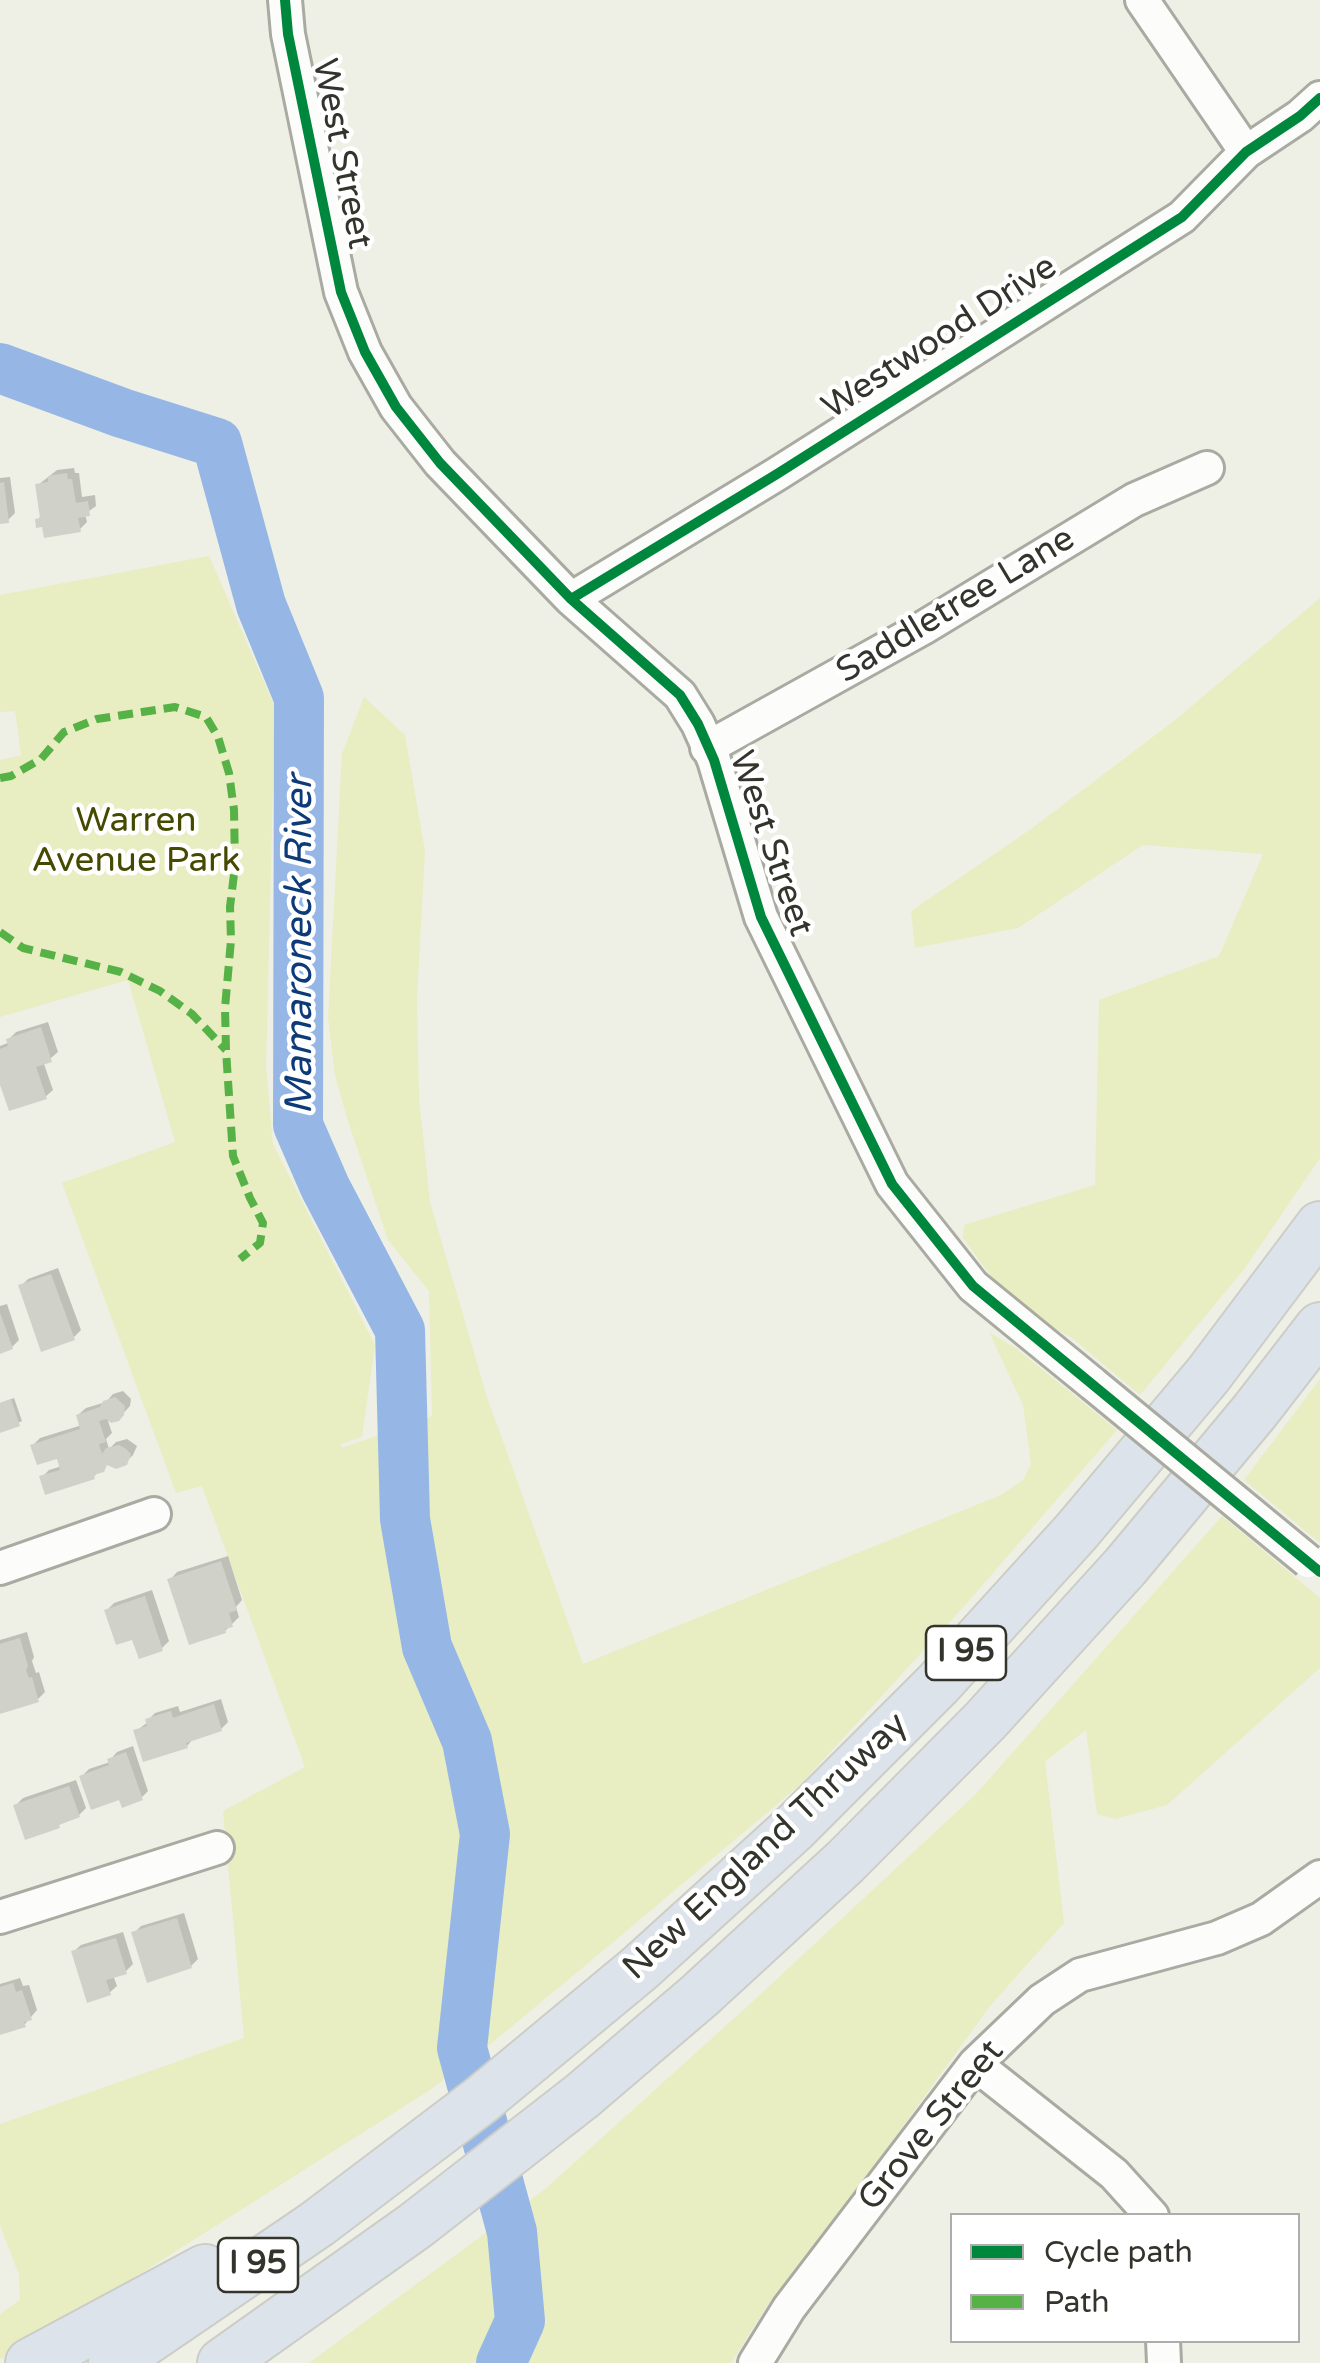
<!DOCTYPE html>
<style>
body{margin:0}
#map{position:relative;width:1320px;height:2363px;overflow:hidden;background:#eef0e5;font-family:"Varela Round",sans-serif}
canvas{display:block}
.legend{position:absolute;left:950px;top:2213px;width:350px;height:130px;box-sizing:border-box;background:#fff;border:2px solid #adaeab;margin:0;padding:12px 18px;list-style:none;font-size:30px;color:#33342c}
.legend li{display:flex;align-items:center;gap:20px;height:50px}
.legend b{width:50px;border:2px solid #adaeab}
</style>
<div id="map">
<canvas width="1320" height="2363"></canvas>
<ul class="legend">
<li><b style="height:12px;background:#00873e"></b>Cycle path</li>
<li><b style="height:12px;background:#56b246"></b>Path</li>
</ul>
</div>
<script>
const ctx = document.querySelector('canvas').getContext('2d');
ctx.lineJoin = 'round';
function fillPath(path, color) { ctx.fillStyle = color; ctx.fill(path, 'evenodd'); }
const poly = rows => new Path2D(rows.map(r => 'M' + r).join(''));
function trace(path, color, width, dash) { ctx.strokeStyle = color; ctx.lineWidth = width; ctx.lineCap = dash ? 'butt' : 'round'; ctx.setLineDash(dash || []); ctx.stroke(path); }
function write(font, color, halo, rows, align = 'center') {
  ctx.font = font + ' "Varela Round",sans-serif'; ctx.lineWidth = 9; ctx.setLineDash([]); ctx.textBaseline = 'middle'; ctx.strokeStyle = halo; ctx.fillStyle = color; for (const [text, x, y, turn = 0] of rows) {
    ctx.save(); ctx.translate(x, y); ctx.rotate((+turn || 0) * Math.PI / 180); ctx.textAlign = isNaN(turn) ? turn : align; if (halo) ctx.strokeText(text, 0, 0); ctx.fillText(text, 0, 0); ctx.restore();
  }
}
const green = poly([
 [209,556,275,707,266,1067,273,1144,375,1345,362,1437,341,1444,342,1448,432,1416,429,1291,388,1240,347,1118,335,1075,328,1018,342,754,364,697,405,735,425,851,417,998,419,1098,430,1202,487,1397,583,1664,1001,1495,1023,1480,1031,1464,1023,1405,989,1332,1017,1349,1117,1430,967,1603,801,1784,587,1964,493,2042,430,2090,28,2345,0,2359,0,2314,20,2300,19,2275,0,2225,0,2124,244,2038,223,1811,305,1767,202,1486,176,1493,62,1183,175,1142,128,980,0,1017,0,760,21,755,15,711,0,712,0,595],
 [1320,598,1320,1158,1245,1268,1140,1395,1071,1337,1015,1309,963,1238,964,1225,1095,1185,1099,1000,1219,956,1263,854,1143,845,1018,928,915,948,911,911,1031,829,1174,721],
 [1320,1379,1320,1543,1244,1480],
 [1222,1516,1320,1598,1320,1668,1167,1805,1115,1819,1097,1814,1086,1730,1045,1761,1064,1923,990,2006,882,2155,767,2306,731,2363,309,2363,544,2190,751,2003,976,1794]
]);
const shadow = poly([
 [74,468,75,473,79,473,82,497,95,495,96,506,85,514,87,522,80,529,44,524,38,519,42,515,38,485,57,470],
 [10,477,15,513,8,520,0,521,0,478],
 [48,1022,58,1052,44,1064,53,1090,45,1097,0,1083,0,1046,10,1042,9,1039,16,1032],
 [58,1268,81,1330,74,1337,21,1286,28,1279],
 [7,1304,19,1340,12,1347,0,1351,0,1306],
 [123,1391,131,1399,130,1406,118,1419,108,1421,112,1433,106,1439,109,1449,116,1442,127,1439,137,1446,133,1455,125,1463,109,1463,93,1477,42,1477,49,1470,62,1466,58,1456,33,1445,40,1438,82,1425,78,1415,86,1408,106,1402,113,1394],
 [14,1398,22,1421,0,1431,0,1403],
 [228,1556,242,1600,236,1607,239,1617,225,1631,170,1580,177,1572],
 [152,1590,169,1641,162,1648,134,1637,107,1610,114,1603],
 [27,1632,34,1657,32,1661,36,1673,39,1672,45,1692,38,1699,0,1711,0,1640],
 [221,1699,228,1722,221,1729,195,1737,187,1746,136,1731,148,1722,148,1720,155,1713,178,1706,180,1712],
 [133,1746,148,1791,141,1798,82,1776,89,1769,110,1762,110,1760,117,1752],
 [76,1780,86,1808,79,1815,64,1820,58,1826,16,1805,23,1798],
 [184,1913,198,1959,191,1966,134,1933,141,1926],
 [123,1932,133,1964,126,1971,113,1975,117,1986,109,1993,73,1952,81,1945],
 [20,1978,23,1986,29,1985,37,2010,25,2024,0,2033,0,1984]
]);
const river = poly([
 [0,368,122,413,217,443,261,605,299,698,298,1125,325,1187,400,1330,405,1519,427,1647,467,1741,485,1834,462,2048,512,2232,520,2321,501,2363]
]);
const building = poly([
 [67,473,68,479,72,479,76,503,88,501,90,516,78,518,81,532,44,538,42,527,36,528,35,519,40,518,35,484,48,482,48,476],
 [4,482,9,523,0,524,0,483],
 [41,1027,52,1062,36,1067,47,1099,9,1111,0,1085,0,1049,8,1046,6,1039],
 [51,1274,75,1340,41,1352,18,1285],
 [0,1313,13,1349,0,1354],
 [115,1397,125,1406,124,1415,119,1421,111,1423,106,1419,99,1421,106,1442,99,1444,102,1454,106,1448,119,1445,126,1449,131,1454,127,1465,116,1469,107,1465,104,1472,94,1475,95,1479,45,1495,39,1476,60,1470,57,1459,37,1465,30,1445,80,1429,76,1415,100,1407,103,1401],
 [11,1399,20,1426,0,1433,0,1403],
 [221,1561,237,1610,229,1613,233,1627,225,1629,226,1633,189,1645,167,1579],
 [145,1596,163,1651,139,1659,132,1640,116,1645,104,1610],
 [20,1638,28,1666,26,1670,29,1678,32,1677,39,1702,0,1714,0,1644],
 [214,1704,222,1731,186,1743,188,1748,143,1762,133,1730,147,1726,145,1719,171,1711,173,1718],
 [126,1752,143,1800,122,1808,119,1800,91,1810,79,1776,109,1765,107,1759],
 [69,1786,80,1817,59,1825,60,1828,25,1840,13,1805],
 [177,1918,192,1968,147,1983,131,1932],
 [116,1938,127,1974,106,1980,111,1995,87,2003,71,1951],
 [13,1983,16,1992,22,1990,32,2020,24,2022,26,2027,0,2035,0,1987]
]);
const minor = poly([
 [285,0,288,34,341,292,365,352,396,407,440,463,571,599,680,695,698,724,714,760,761,917,892,1184,973,1286,1093,1384],
 [1142,0,1246,152],
 [571,599,777,474,1182,217,1246,152,1300,116,1320,98],
 [707,748,923,628,1134,500,1207,468],
 [0,1568,154,1514],
 [0,1917,217,1848],
 [975,2064,1114,2174,1152,2216],
 [1163,2340,1164,2363],
 [755,2363,789,2308,975,2064,1042,2000,1080,1975,1217,1938,1261,1919,1320,1877]
]);
const highway = poly([
 [30,2363,205,2269],
 [113,2363,317,2224,481,2100,640,1968,793,1829,938,1684,1076,1532,1208,1375,1320,1226],
 [222,2363,415,2226,582,2096,699,1996,845,1862,985,1721,1125,1567,1255,1411,1320,1327]
]);
const minorBridge = poly([
 [1093,1384,1308,1561]
]);
const quiet = poly([
 [0,778,11,776,41,759,64,732,97,719,175,707,206,717,218,737,229,773,234,810,235,866,230,907,231,940,225,1008,226,1050,233,1156,250,1198,263,1223,260,1243,240,1259],
 [0,932,23,948,121,972,160,991,192,1014,226,1050]
]);
const cycleway = poly([
 [285,0,288,34,341,292,365,352,396,407,440,463,571,599,680,695,698,724,714,760,761,917,892,1184,973,1286,1320,1572],
 [571,599,777,474,1182,217,1246,152,1300,116,1320,98]
]);
const shields = [
 [966,1653,80],
 [258,2265,80]
];
const shieldNames = [
 ["I 95",966,1653],
 ["I 95",258,2265]
];
const streetNames = [
 ["West Street",341,154,79],
 ["Westwood Drive",940,338,-33],
 ["Saddletree Lane",956,606,-31],
 ["West Street",770,844,71],
 ["New England Thruway",766,1847,-43],
 ["Grove Street",932,2126,-51]
];
const parkNames = [
 ["Warren",136,822],
 ["Avenue Park",136,862]
];
const waterNames = [
 ["Mamaroneck River",301,945,-90]
];
fillPath(green, '#e8edc2');
fillPath(shadow, '#0003');
trace(river, '#96b7e6', 50);
fillPath(building, '#d0d2ca');
trace(minor, '#a9aaa2', 38);
trace(highway, '#cccdc7', 52);
trace(minor, '#fcfdfb', 32);
trace(highway, '#dde3eb', 48);
trace(minorBridge, '#a9aaa2', 38, []);
trace(minorBridge, '#fcfdfb', 32);
trace(quiet, '#56b246', 8, [15, 8]);
trace(cycleway, '#00873e', 10);
for (const [x, y, w] of shields) { const box = new Path2D(); box.roundRect(x - w / 2, y - 27, w, 54, 8); ctx.fillStyle = '#fff'; ctx.fill(box); trace(box, '#33342c', 2.5); }
write('bold 32px', '#33342c', null, shieldNames);
write('35px', '#33342c', '#fff', streetNames);
write('35px', '#464a00', '#fff', parkNames);
write('italic 38px', '#0d3a79', '#fff', waterNames);
</script>
